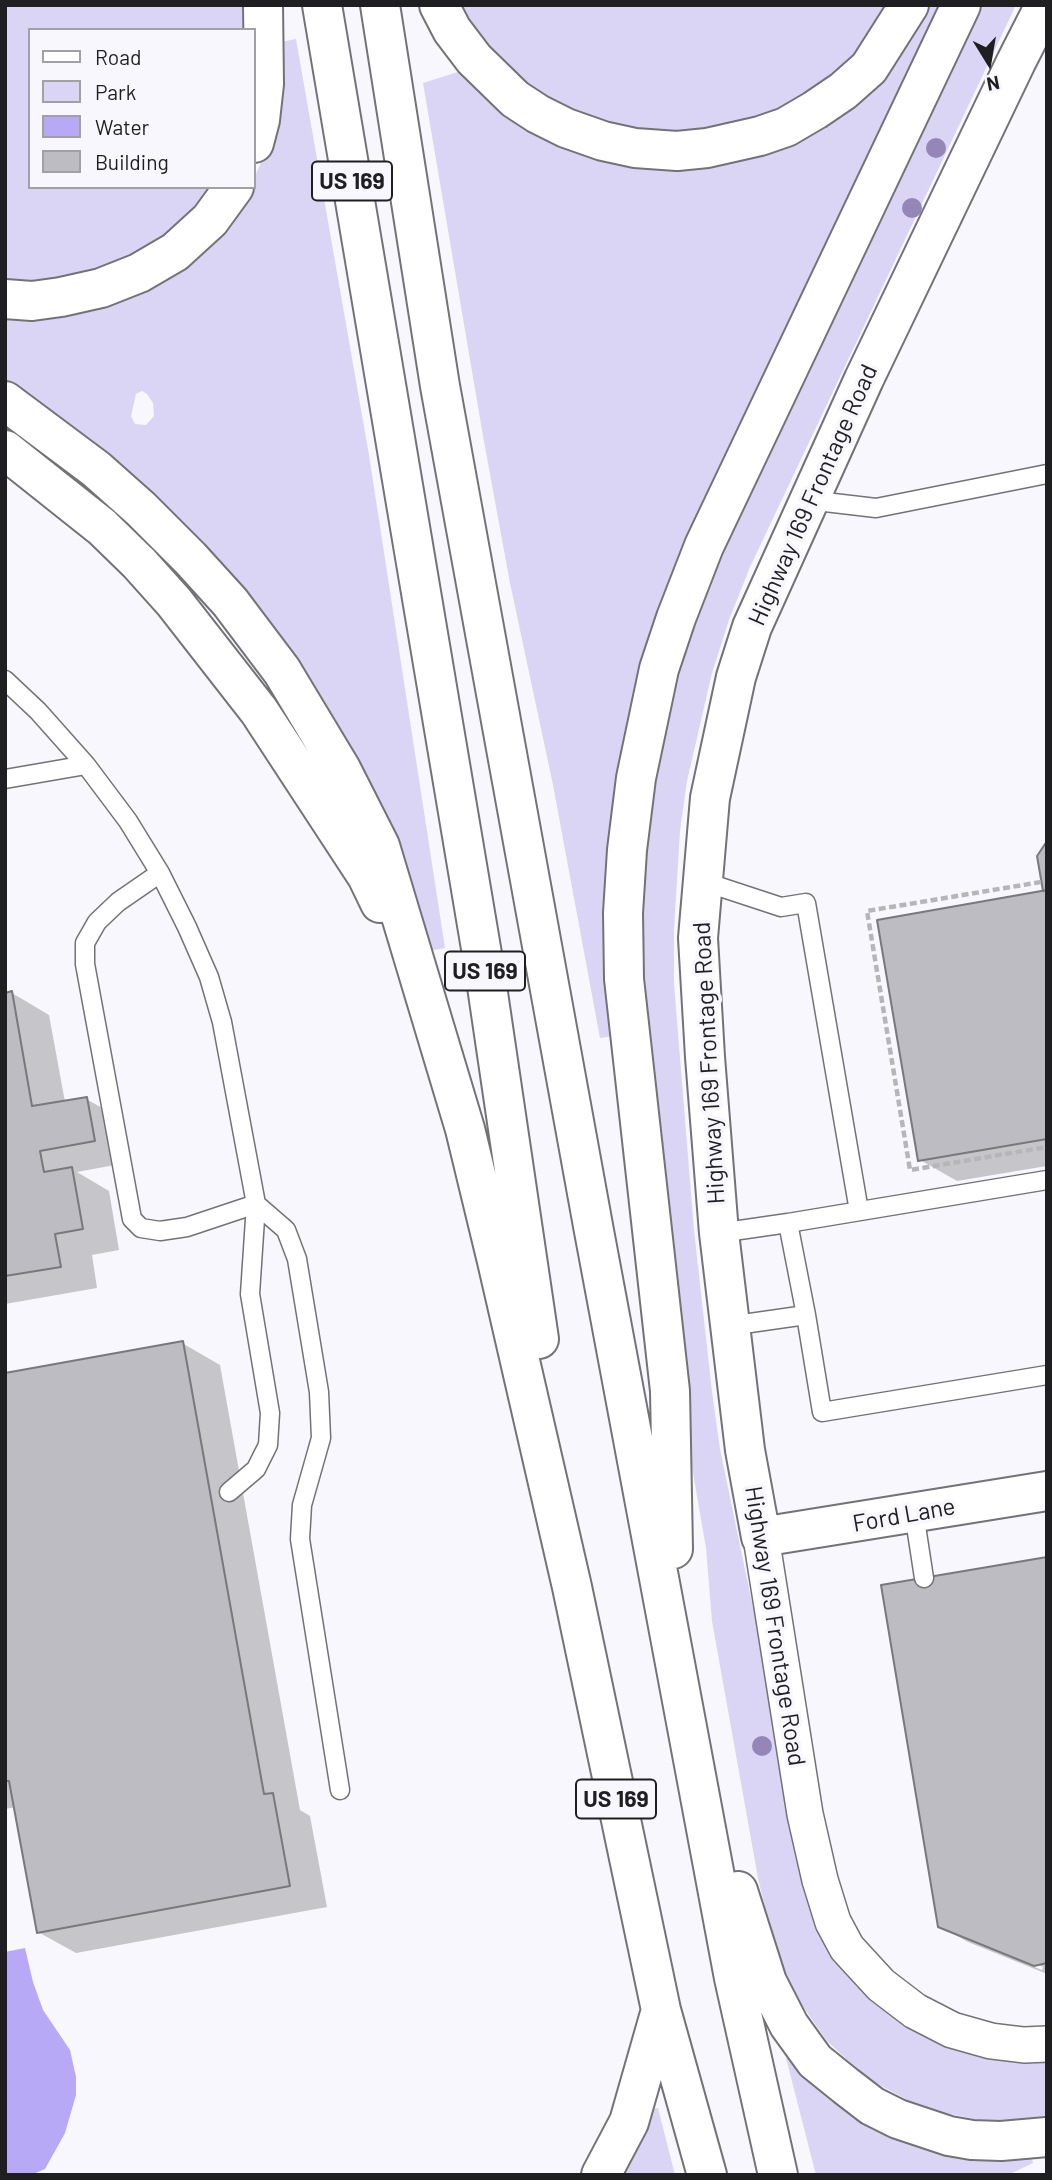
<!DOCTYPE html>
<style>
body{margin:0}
#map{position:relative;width:1052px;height:2180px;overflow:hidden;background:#f7f7fd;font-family:Barlow,sans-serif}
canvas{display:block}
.frame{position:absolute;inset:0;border:7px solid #1f1f21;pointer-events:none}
.legend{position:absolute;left:28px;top:28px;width:228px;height:161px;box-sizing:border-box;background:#f7f7fd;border:2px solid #a1a1a5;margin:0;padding:9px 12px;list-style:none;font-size:21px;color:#1f1f21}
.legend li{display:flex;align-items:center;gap:14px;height:35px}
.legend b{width:35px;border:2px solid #a1a1a5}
.north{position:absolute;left:954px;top:28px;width:70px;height:70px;-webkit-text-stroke:5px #f7f7fd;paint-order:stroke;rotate:169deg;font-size:19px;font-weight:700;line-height:28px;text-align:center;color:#1f1f21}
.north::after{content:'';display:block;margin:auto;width:24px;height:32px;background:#1f1f21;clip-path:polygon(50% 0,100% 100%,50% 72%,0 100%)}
</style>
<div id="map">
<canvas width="1052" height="2180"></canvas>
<div class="frame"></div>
<ul class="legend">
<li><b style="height:9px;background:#fff"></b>Road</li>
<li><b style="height:19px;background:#dad5f4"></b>Park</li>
<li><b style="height:19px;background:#b8a9f6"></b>Water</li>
<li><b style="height:19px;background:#bdbcc2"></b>Building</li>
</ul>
<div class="north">N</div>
</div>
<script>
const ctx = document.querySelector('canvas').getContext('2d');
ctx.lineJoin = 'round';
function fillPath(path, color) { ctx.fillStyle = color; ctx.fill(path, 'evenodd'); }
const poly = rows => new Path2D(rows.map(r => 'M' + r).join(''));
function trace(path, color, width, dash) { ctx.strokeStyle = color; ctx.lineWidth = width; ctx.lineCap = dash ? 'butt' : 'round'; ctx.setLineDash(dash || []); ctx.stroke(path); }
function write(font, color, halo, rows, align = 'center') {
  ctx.font = font + ' Barlow,sans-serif'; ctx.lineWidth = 7; ctx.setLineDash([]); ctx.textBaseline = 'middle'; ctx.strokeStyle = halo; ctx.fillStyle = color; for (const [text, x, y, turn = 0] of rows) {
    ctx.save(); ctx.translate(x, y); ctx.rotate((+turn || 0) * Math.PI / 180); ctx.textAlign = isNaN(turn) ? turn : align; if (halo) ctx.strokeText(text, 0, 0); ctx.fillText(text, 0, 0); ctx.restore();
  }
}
const green = poly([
 [5,5,242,5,244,30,30,30,30,187,215,187,211,195,154,246,75,281,5,284],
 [461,5,892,5,853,60,793,105,706,134,608,128,536,94,475,33],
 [926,5,945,5,675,581,615,1036,600,1038,553,785,510,583,483,436,423,83,464,70,482,89,721,162],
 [982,5,1016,5,750,567,729,620,712,673,687,781,680,831,674,929,674,984,694,1230,712,1392,720,1449,757,1627,786,1804,809,1903,818,1927,879,2005,898,2021,922,2033,1014,2061,1047,2062,1047,2117,1014,2121,980,2120,935,2111,913,2103,876,2083,856,2068,827,2041,790,1988,776,1953,758,1878,712,1621,706,1548,693,1473,645,1056,638,894,657,766,679,663,700,606,727,543],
 [296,39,369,455,445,948,428,951,371,794,45,408,5,381,5,316,44,316,249,187,254,187,254,178,265,154,281,42],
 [142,391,147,394,153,403,154,416,146,425,135,424,131,416,136,394],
 [794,2056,1031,2155,1033,2163,1008,2175,816,2175,786,2058],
 [658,2108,675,2175,620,2175,649,2110]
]);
const water = poly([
 [25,1948,33,1982,43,2010,70,2050,76,2077,76,2095,65,2133,45,2169,31,2175,5,2175,5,1952]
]);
const shadow = poly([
 [1047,892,1047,1166,957,1181,920,1160],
 [12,993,49,1015,65,1102,86,1099,124,1120,131,1162,77,1172,109,1191,119,1250,92,1255,97,1288,5,1304,5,994],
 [182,1343,220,1365,300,1810,310,1816,327,1907,76,1953,38,1932,16,1807,5,1809,5,1755],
 [1047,1559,1047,1974,968,1942,940,1926],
 [965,1935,1043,1967,1042,1970,965,1939]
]);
const building = poly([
 [1047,841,1047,890,1043,891,1037,856,1047,841],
 [1047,890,1047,1139,918,1161,877,920,1047,890],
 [12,991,32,1106,87,1097,95,1141,40,1151,44,1172,72,1167,83,1229,55,1234,61,1267,5,1276,5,993,12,991],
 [183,1341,264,1794,273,1793,290,1886,37,1933,9,1781,5,1781,5,1373,183,1341],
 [1047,1557,1047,1963,1034,1966,938,1927,881,1585,1047,1557]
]);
const path = poly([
 [1041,882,867,911,910,1170,1047,1147]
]);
const lane = poly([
 [808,500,876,508,1047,474],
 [5,680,38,711,86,765,128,821,160,873,187,927,209,977,222,1022,256,1204,250,1294,270,1413,268,1445,256,1469,229,1492],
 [5,779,86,765],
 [160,873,118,902,97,922,85,943,85,964,132,1219,141,1228,160,1231,187,1227,256,1204,286,1230,297,1259,319,1392,321,1438,302,1505,300,1539,340,1790],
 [702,881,781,907,806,903,859,1211],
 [788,1223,1047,1180],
 [719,1233,788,1223,806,1315,729,1326],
 [806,1315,822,1412,1047,1375],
 [914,1513,924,1578]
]);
const street = poly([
 [761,1537,805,1814,820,1880,833,1922,847,1948,881,1985,915,2011,952,2030,991,2041,1024,2045,1047,2044]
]);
const secondary = poly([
 [1045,5,1016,62,864,379,752,627,736,677,710,798,698,938,705,1057,719,1233,745,1450,761,1537,1047,1491]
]);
const highway = poly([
 [322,5,484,966,539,1339],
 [380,5,440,386,594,1231,734,1978,778,2175],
 [439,5,452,30,474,59,515,99,538,114,566,128,603,141,635,148,677,151,707,148,760,136,786,127,815,110,843,91,869,68,909,5],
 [254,143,260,120,264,84,263,5],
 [5,299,32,301,61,297,101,288,139,273,175,252,210,220,234,187],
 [5,401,96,469,141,509,190,558,230,602,282,671,341,769,380,846,465,1129,497,1261,572,1587,661,2010,707,2175],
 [5,450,102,527,139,563,174,602,259,711,367,876,380,903],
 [673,1549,670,1391,624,979,623,913,627,850,636,778,659,669,676,618,704,546,961,5],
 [738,1891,767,1982,789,2025,815,2061,846,2086,872,2106,898,2119,949,2136,972,2140,1001,2141,1047,2137],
 [601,2175,629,2122,661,2010]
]);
const trees = [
 [936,148],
 [912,208],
 [762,1746]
];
const shields = [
 [352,181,80],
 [485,971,80],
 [616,1799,80]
];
const shieldNames = [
 ["US 169",352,181],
 ["US 169",485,971],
 ["US 169",616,1799]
];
const streetNames = [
 ["Highway 169 Frontage Road",813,495,-66],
 ["Highway 169 Frontage Road",709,1063,-93],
 ["Ford Lane",904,1515,-10],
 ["Highway 169 Frontage Road",775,1626,81]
];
fillPath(green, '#dad5f4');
fillPath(water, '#b8a9f6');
fillPath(shadow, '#0003');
fillPath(building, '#bdbcc2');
trace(building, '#79787d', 2);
trace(lane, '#737277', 21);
trace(street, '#737277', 38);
trace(secondary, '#737277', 42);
trace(highway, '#737277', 42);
trace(path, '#b5b5ba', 4.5, [7, 3.5]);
trace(lane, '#fff', 18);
trace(street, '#fff', 35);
trace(secondary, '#fff', 38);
trace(highway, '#fff', 38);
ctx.fillStyle = '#9586b8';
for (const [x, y] of trees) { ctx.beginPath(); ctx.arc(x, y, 10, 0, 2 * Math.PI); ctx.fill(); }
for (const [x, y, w] of shields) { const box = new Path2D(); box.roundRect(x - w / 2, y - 19.5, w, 39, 5); ctx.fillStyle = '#f7f7fd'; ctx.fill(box); trace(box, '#1f1f21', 2); }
write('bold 23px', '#1f1f21', null, shieldNames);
write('24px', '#1f1f21', '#f7f7fd', streetNames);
</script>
